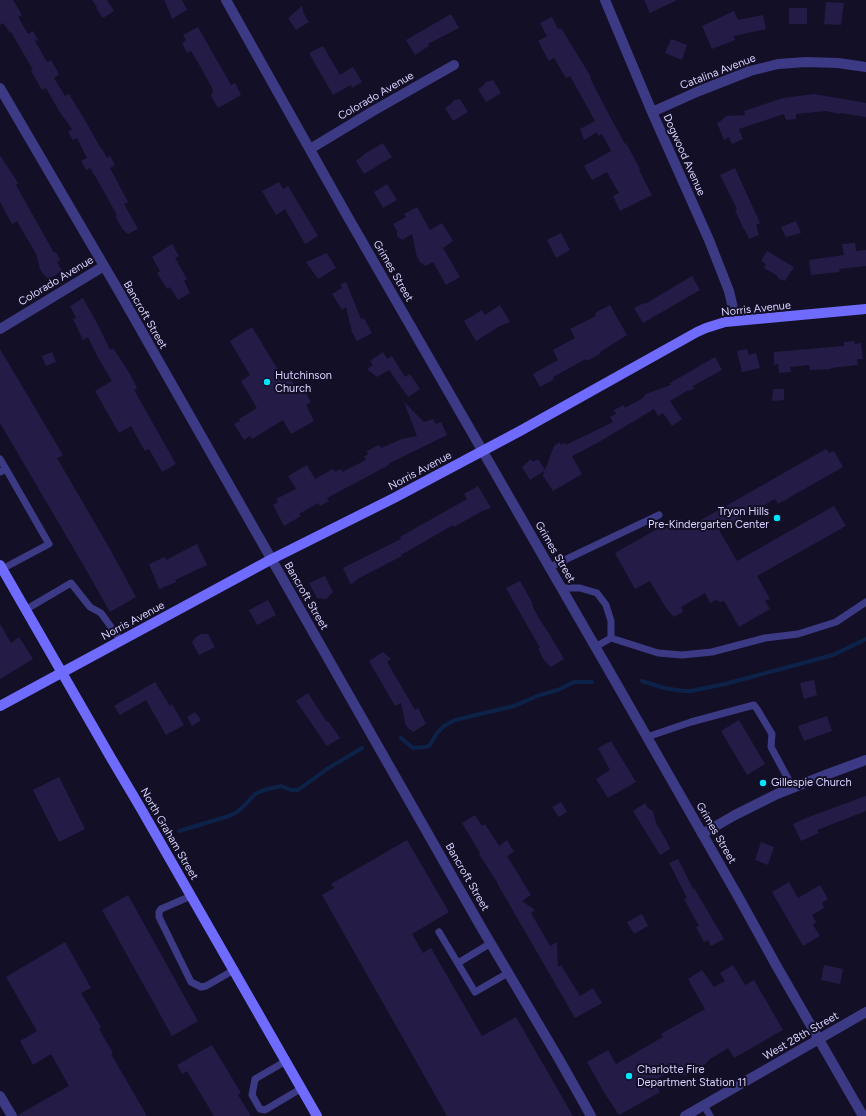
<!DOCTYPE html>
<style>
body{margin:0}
canvas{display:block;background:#130f26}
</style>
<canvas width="866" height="1116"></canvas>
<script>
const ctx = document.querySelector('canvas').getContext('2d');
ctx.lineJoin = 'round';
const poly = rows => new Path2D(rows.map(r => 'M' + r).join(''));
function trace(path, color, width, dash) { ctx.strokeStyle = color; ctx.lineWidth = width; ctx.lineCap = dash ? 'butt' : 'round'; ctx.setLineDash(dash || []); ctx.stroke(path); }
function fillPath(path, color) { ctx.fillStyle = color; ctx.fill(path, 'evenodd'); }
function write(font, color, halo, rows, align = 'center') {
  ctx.font = font + ' Figtree,sans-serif'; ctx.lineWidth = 4; ctx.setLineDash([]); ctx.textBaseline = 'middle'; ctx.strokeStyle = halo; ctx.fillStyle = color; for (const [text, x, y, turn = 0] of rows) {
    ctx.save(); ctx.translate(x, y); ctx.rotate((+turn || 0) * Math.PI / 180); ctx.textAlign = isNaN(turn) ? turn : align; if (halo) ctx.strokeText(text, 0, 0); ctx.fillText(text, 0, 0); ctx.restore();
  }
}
const stream = poly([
 [642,681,664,688,683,691,691,691,725,684,833,655,866,639],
 [401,738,413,748,426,747,430,745,437,733,444,726,455,720,514,706,540,695,558,690,574,682,592,682],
 [179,831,229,816,237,812,246,804,255,794,264,790,281,786,291,790,298,790,327,769,362,748]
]);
const building = poly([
 [0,0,13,0,22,15,18,17,28,34,33,31,38,40,35,41,47,62,51,60,59,74,54,78,65,96,69,94,86,122,101,149,102,149,107,158,110,156,115,165,110,168,128,202,124,204,138,229,128,234,123,230,115,216,117,215,95,176,90,168,86,170,81,161,87,158,77,138,73,140,68,132,72,129,59,111,46,88,42,90,31,71,33,70,11,32,10,33,3,23,0,25],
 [92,0,107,0,114,11,103,18,96,8,97,7],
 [164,0,182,0,187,10,172,19,169,11],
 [644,0,677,0,650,13],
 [826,2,844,3,841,25,824,24],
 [302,6,304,14,309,22,296,30,288,18],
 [789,8,807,8,807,24,789,24],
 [734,11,738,20,763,15,766,29,734,36,735,40,712,49,702,26],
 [451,14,459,28,428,44,429,46,415,55,406,40],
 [552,17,558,29,561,28,591,77,590,78,606,109,625,144,626,143,640,169,639,170,652,195,620,211,613,196,619,193,607,172,592,180,584,166,611,151,602,134,598,136,597,132,584,140,580,129,595,121,570,76,566,78,554,58,549,61,538,41,547,36,540,23],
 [198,27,231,85,235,83,241,95,218,108,211,96,213,90,203,71,191,51,187,53,182,43,186,40,183,35],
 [671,39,687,45,682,60,665,53],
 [323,46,340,75,353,67,362,82,352,88,351,85,333,95,309,53],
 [493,80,501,93,486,102,478,89,484,85,486,82],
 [814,94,866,103,866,117,840,113,840,114,826,111,796,114,796,119,786,120,784,114,739,129,743,139,732,144,729,137,724,140,717,123,722,120,726,116,745,115,744,111,783,98],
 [460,99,468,112,453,121,445,108,451,104,454,100],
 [383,143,392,157,364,174,356,161,366,153],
 [0,155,18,183,16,185,54,253,56,252,60,260,57,262,62,271,49,279,44,275,40,269,36,254,17,221,12,224,0,202],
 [735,168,760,223,756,225,759,235,749,239,745,230,744,230,735,210,737,209,720,175],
 [279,182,283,189,288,186,318,236,305,244,285,209,276,215,262,191],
 [387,184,397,200,383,208,374,192],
 [417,207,430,230,442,223,453,241,443,248,460,277,446,285,433,262,425,266,420,262,417,257,412,234,402,240,397,236,397,231,393,224,406,217,404,214],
 [796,221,801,233,786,237,781,227],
 [561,233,570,250,556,258,547,240],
 [855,243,856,251,866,250,866,266,839,269,840,272,811,275,809,260,844,255,842,244],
 [172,244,179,256,175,258,187,279,184,281,190,293,178,300,170,287,167,289,157,273,160,271,152,257],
 [767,251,794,267,785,281,779,279,776,275,764,268,766,264,761,261],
 [327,253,336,268,318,279,306,262],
 [692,276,700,290,643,323,634,308,644,303,645,304],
 [346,282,361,319,364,318,372,333,357,341,352,332,346,307,342,310,332,294,342,288,341,284],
 [83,298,99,327,110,350,113,348,130,374,137,388,134,390,176,464,162,472,149,449,145,451,131,426,119,433,95,391,112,381,97,356,88,337,83,340,73,319,76,318,70,306],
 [500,305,510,322,498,327,476,341,464,321,482,310,485,315],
 [610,305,627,335,600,352,601,353,587,361,586,359,553,377,554,379,551,381,540,387,533,374,558,360,553,350,575,338,570,329,596,316,595,313],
 [252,327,281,375,286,372,295,386,300,384,311,402,306,405,314,421,291,434,283,420,252,439,250,436,244,440,234,424,240,421,239,419,257,408,241,381,250,375,230,341],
 [854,341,855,344,861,343,863,359,857,359,858,365,831,368,831,369,810,370,809,365,790,367,791,372,779,373,778,364,774,365,774,352,844,346,844,342],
 [0,349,63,455,57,458,110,549,136,597,110,612,81,561,0,423],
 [747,349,749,355,756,353,760,368,742,372,737,351],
 [52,352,56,362,46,366,42,356],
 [383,352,387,359,392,356,405,377,410,374,420,389,408,397,389,370,377,377,367,369,373,365,370,361],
 [715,357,722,370,693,386,694,389,687,391,670,401,682,419,672,426,663,413,658,416,654,409,599,442,572,456,582,474,553,491,543,476,544,471,530,480,522,467,531,459,533,462,538,459,545,470,554,446,560,442,561,445,565,443,566,445,613,422,610,417,616,414,614,410,624,405,625,408,643,398,646,394,671,385,670,383],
 [773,389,784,389,784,400,772,401],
 [404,402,424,422,433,419,436,424,441,422,447,435,388,464,389,465,327,498,329,501,320,506,318,503,299,514,301,516,284,526,273,505,278,502,276,499,296,489,288,476,307,465,315,479,333,469,335,472,341,469,342,472,366,460,364,457,368,454,367,451,379,445,381,448,402,439,417,436],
 [826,449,829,453,834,451,843,467,778,504,775,499,719,530,737,561,834,506,846,526,757,576,770,599,765,601,770,609,739,627,724,601,720,602,716,600,710,603,705,593,681,607,683,612,674,617,666,608,650,581,635,589,615,553,661,527,662,530,682,519,687,528],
 [478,486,491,508,482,511,454,527,453,525,441,532,401,555,402,556,359,578,351,585,343,568,401,539,400,537,467,499,464,494],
 [197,544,207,565,175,580,176,582,159,589,149,564,165,557,166,560],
 [325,576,333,592,326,599,317,598,309,583],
 [520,581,533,604,532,605,538,617,548,632,564,659,551,667,544,660,538,649,540,648,506,588],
 [268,600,276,615,257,625,249,610],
 [0,624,11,643,19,637,33,659,0,679],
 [201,634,208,634,215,647,199,655,192,642,196,637],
 [383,652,391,659,387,662,415,710,418,708,426,724,413,732,407,727,405,723,401,703,395,706,369,661],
 [814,680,817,695,804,699,800,683],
 [155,682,170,706,172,704,184,725,166,735,146,700,120,715,114,706],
 [308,693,327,722,328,721,340,738,327,746,296,701],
 [195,712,201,720,192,726,187,717],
 [827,716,832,731,804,741,798,726],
 [739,720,765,764,747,775,721,731],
 [611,741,636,782,608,798,596,779,610,770,598,748],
 [59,777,85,829,59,842,33,790],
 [866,796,866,811,817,830,819,833,801,841,793,824,811,816],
 [561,802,567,812,559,817,552,807],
 [645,803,648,808,653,811,656,823,667,842,670,849,660,855,633,811],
 [475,815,482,826,485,824,499,846,507,840,514,852,507,856,531,895,522,901,535,910,531,913,550,946,557,942,558,967,561,965,580,996,593,988,602,1003,575,1018,497,883,497,882,479,854,480,853,462,823],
 [407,840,449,912,412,934,423,953,431,948,482,1036,516,1017,573,1116,447,1116,322,895,334,888,331,884],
 [761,842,774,847,768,865,755,860],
 [678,859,693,889,694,888,724,939,711,946,708,940,704,942,696,927,699,926,684,899,687,898,669,863],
 [789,882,798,898,820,885,828,899,822,903,824,908,812,915,816,922,813,925,820,936,803,946,772,892],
 [128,895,198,1021,172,1036,102,910],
 [642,914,648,926,634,934,627,922],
 [65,942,91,988,81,993,101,1027,99,1029,113,1053,111,1054,147,1116,18,1116,18,1115,69,1086,51,1054,33,1065,20,1041,37,1031,6,977],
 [733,965,745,985,754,980,783,1030,734,1058,728,1048,710,1059,705,1064,684,1076,679,1067,653,1081,660,1092,619,1115,605,1094,587,1062,608,1050,616,1064,663,1037,661,1034,705,1009,688,979,702,970,714,987,725,981,720,973],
 [824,965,843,969,840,984,821,980],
 [212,1045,241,1093,238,1095,251,1116,214,1116,187,1071,182,1074,177,1065]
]);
const lane = poly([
 [0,459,6,469],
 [0,472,6,469,49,544,2,569],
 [550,567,659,515],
 [561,588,580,588,597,593,606,605,611,621,611,638,595,647],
 [25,610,71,583,90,607,101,613,121,641],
 [611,638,658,653,682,655,712,652,765,638,798,634,836,622,866,602],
 [647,737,691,722,754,705,757,709,772,734,771,747,793,788],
 [191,896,161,909,159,912,159,917,191,982,201,987,206,986,234,970],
 [439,932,475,992,508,973],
 [458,963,491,943],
 [286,1061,255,1079,252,1095,260,1109,265,1110,302,1088],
 [704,1105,710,1116]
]);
const street = poly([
 [226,0,345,212,615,681,739,898,776,965,863,1116],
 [605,0,652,112,709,240,729,291,736,321],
 [0,88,117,288,481,927,559,1059,591,1116],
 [652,112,699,91,750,71,778,64,806,62,838,63,866,67],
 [310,149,373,111,454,65],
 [0,329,104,266],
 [702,834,735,815,777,794,828,774,866,760],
 [0,1096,12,1116],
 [685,1116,866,1012]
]);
const secondary = poly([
 [0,565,111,758,140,807,317,1116],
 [0,706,272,559,394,498,520,431,697,332,706,328,725,322,866,309]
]);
const markers = [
 [267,382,4,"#00e5ff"],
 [777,518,4,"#00e5ff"],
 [763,783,4,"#00e5ff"],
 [629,1076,4,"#00e5ff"]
];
const streetNames = [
 ["Catalina Avenue",718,72,-21],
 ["Colorado Avenue",376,96,-30],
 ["Dogwood Avenue",684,155,66],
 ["Grimes Street",393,271,60],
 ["Colorado Avenue",56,281,-31],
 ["Norris Avenue",756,309,-6],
 ["Bancroft Street",145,315,60],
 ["Norris Avenue",420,471,-28],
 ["Grimes Street",555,552,60],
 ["Bancroft Street",306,596,60],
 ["Norris Avenue",133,621,-28],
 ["Grimes Street",716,833,60],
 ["North Graham Street",169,834,60],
 ["Bancroft Street",467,877,60],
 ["West 28th Street",801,1036,-30]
];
const poiNames = [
 ["Hutchinson",275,376],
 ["Church",275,389],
 ["Tryon Hills",769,512,"right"],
 ["Pre-Kindergarten Center",769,525,"right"],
 ["Gillespie Church",771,783],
 ["Charlotte Fire",637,1070],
 ["Department Station 11",637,1083]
];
trace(stream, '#0c2248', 4);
fillPath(building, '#241b47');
trace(lane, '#3d3a85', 7);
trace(street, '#3d3a85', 10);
trace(secondary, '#6f6bff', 10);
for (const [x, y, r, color] of markers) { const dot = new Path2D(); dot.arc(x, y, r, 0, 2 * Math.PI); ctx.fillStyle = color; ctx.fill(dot); trace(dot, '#130f26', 1.5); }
write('11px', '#d9d4ff', '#130f26', streetNames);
write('11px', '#d9d4ff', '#130f26', poiNames, 'left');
</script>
